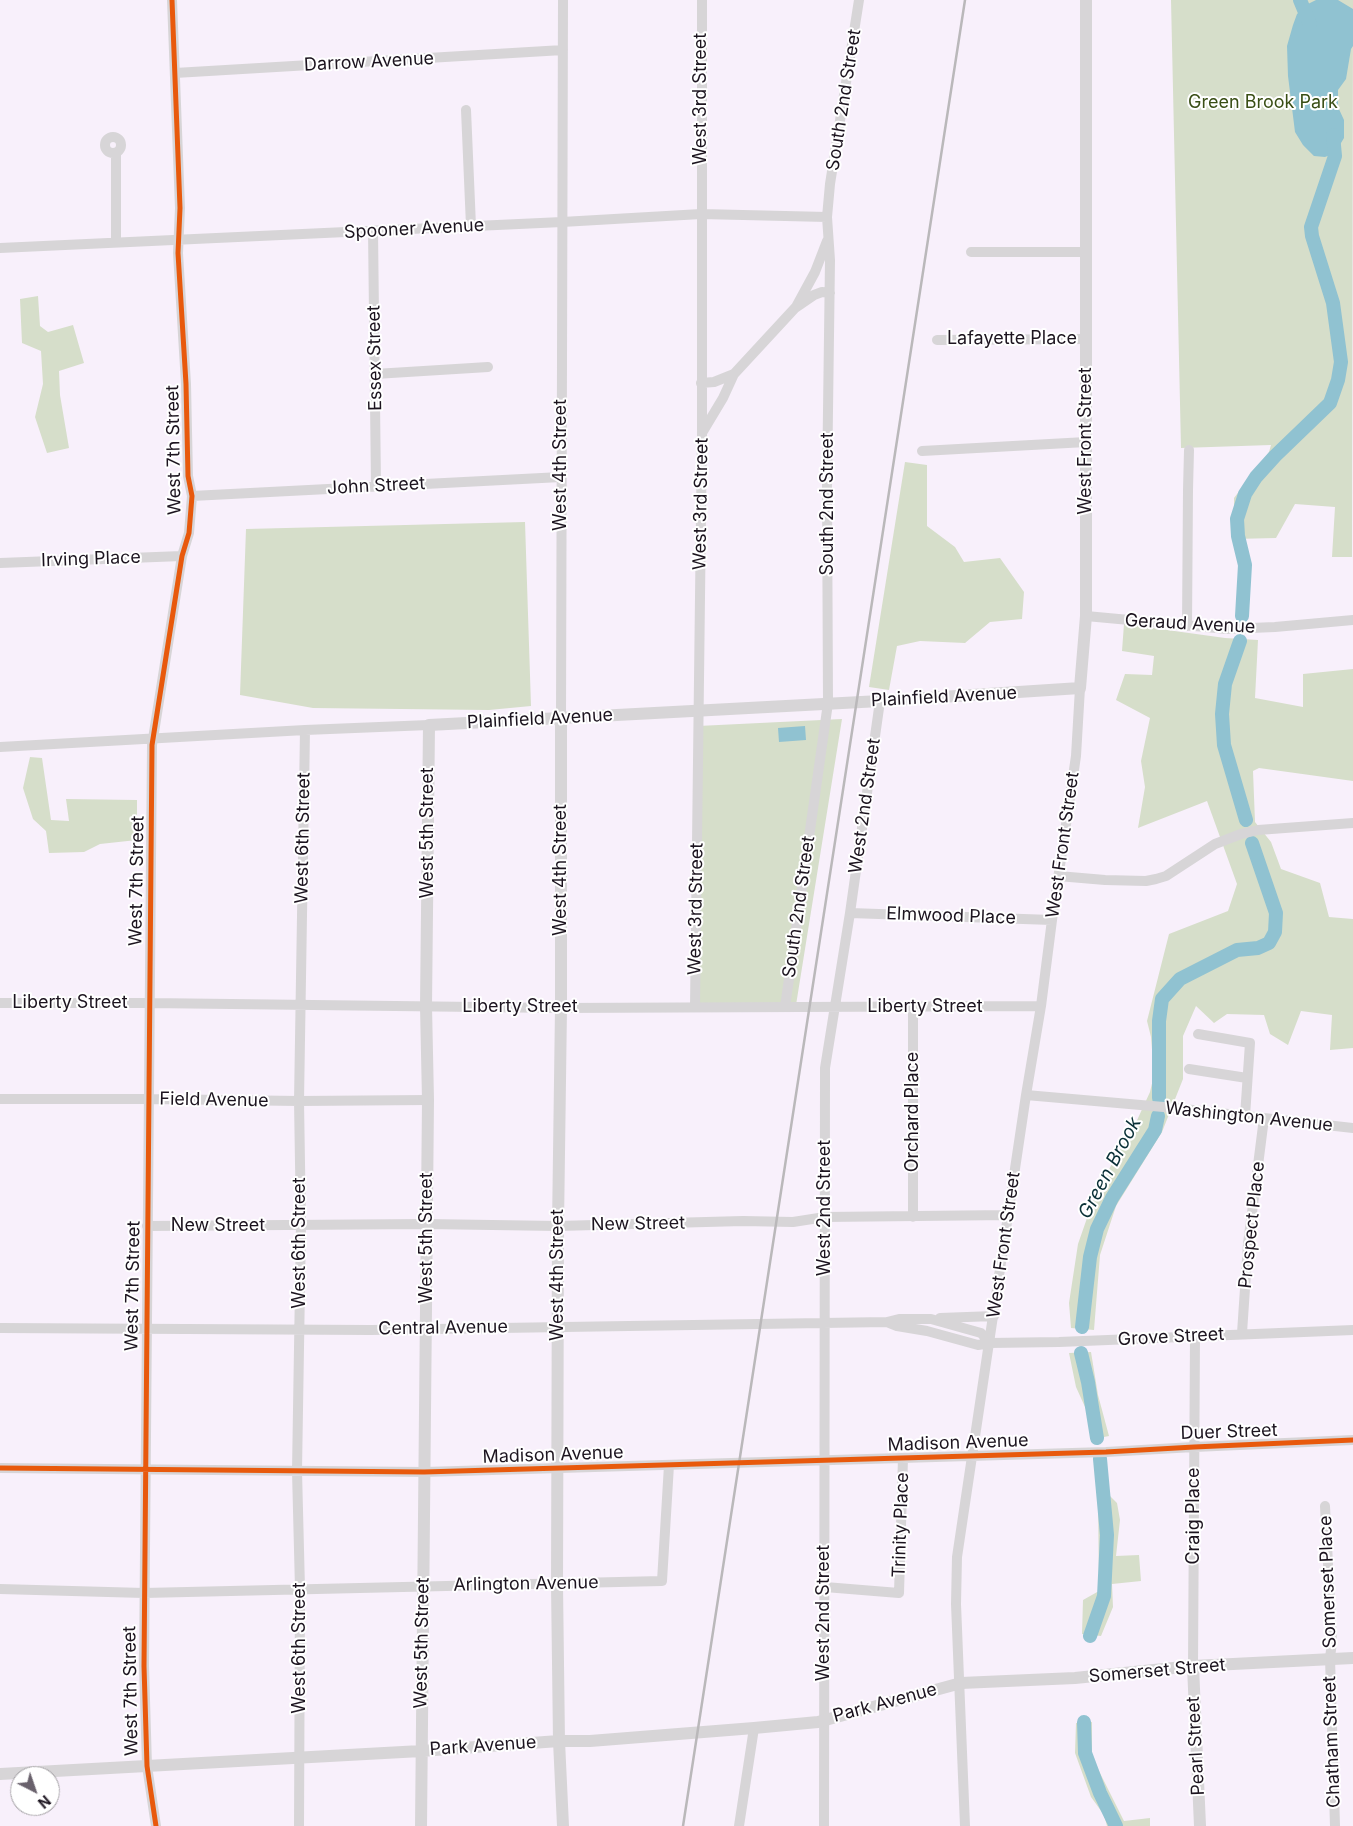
<!DOCTYPE html>
<style>
body{margin:0}
#map{position:relative;width:1353px;height:1826px;overflow:hidden;background:#f8f0fb;font-family:Inter,sans-serif}
canvas{display:block}
.north{position:absolute;left:10px;top:1766px;width:50px;height:50px;box-sizing:border-box;background:#fff;border:1px solid #a4a1a5;border-radius:50%;rotate:139deg;font-size:14px;font-weight:700;line-height:20px;text-align:center;color:#1c141f}
.north::after{content:'';display:block;margin:auto;width:18px;height:22px;background:#69616c;clip-path:polygon(50% 0,100% 100%,50% 72%,0 100%)}
</style>
<div id="map">
<canvas width="1353" height="1826"></canvas>
<div class="north">N</div>
</div>
<script>
const ctx = document.querySelector('canvas').getContext('2d');
ctx.lineJoin = 'round';
function fillPath(path, color) { ctx.fillStyle = color; ctx.fill(path, 'evenodd'); }
const poly = rows => new Path2D(rows.map(r => 'M' + r).join(''));
function trace(path, color, width, dash) { ctx.strokeStyle = color; ctx.lineWidth = width; ctx.lineCap = dash ? 'butt' : 'round'; ctx.setLineDash(dash || []); ctx.stroke(path); }
function write(font, color, halo, rows, align = 'center') {
  ctx.font = font + ' Inter,sans-serif'; ctx.lineWidth = 4; ctx.setLineDash([]); ctx.textBaseline = 'middle'; ctx.strokeStyle = halo; ctx.fillStyle = color; for (const [text, x, y, turn = 0] of rows) {
    ctx.save(); ctx.translate(x, y); ctx.rotate((+turn || 0) * Math.PI / 180); ctx.textAlign = isNaN(turn) ? turn : align; if (halo) ctx.strokeText(text, 0, 0); ctx.fillText(text, 0, 0); ctx.restore();
  }
}
const green = poly([
 [1171,0,1353,0,1352,557,1332,557,1335,507,1295,504,1276,538,1234,539,1234,498,1269,452,1271,445,1181,448],
 [38,296,40,326,48,332,73,325,84,363,59,371,60,395,69,448,47,453,35,417,43,384,41,351,22,343,20,299],
 [905,462,927,465,927,526,955,547,964,562,1000,558,1024,592,1022,619,990,622,965,643,920,641,897,646,889,690,869,687],
 [525,522,531,706,489,710,313,708,240,695,246,529],
 [1124,624,1225,638,1258,640,1255,698,1303,707,1303,674,1353,669,1353,781,1259,768,1253,771,1255,822,1271,842,1281,869,1320,883,1329,917,1353,919,1353,1048,1330,1050,1332,1015,1301,1011,1288,1045,1270,1034,1264,1015,1227,1014,1214,1023,1196,1006,1183,1036,1183,1079,1162,1132,1116,1206,1100,1255,1094,1330,1071,1328,1069,1303,1078,1244,1094,1198,1116,1156,1133,1129,1150,1092,1154,1075,1151,1037,1147,1021,1169,934,1228,911,1237,884,1207,801,1138,828,1145,787,1141,761,1150,718,1116,700,1125,674,1152,675,1154,656,1122,651],
 [842,719,796,1005,697,1005,698,726],
 [30,757,42,758,51,820,69,821,66,799,137,800,137,840,100,844,84,852,49,853,46,831,33,819,23,788],
 [1091,1352,1098,1395,1109,1436,1094,1439,1090,1418,1076,1387,1069,1353],
 [1098,1494,1110,1496,1117,1503,1120,1520,1116,1556,1139,1555,1141,1581,1112,1584,1113,1607,1101,1636,1082,1634,1083,1600,1099,1591],
 [1092,1722,1092,1757,1124,1821,1150,1818,1150,1826,1107,1826,1104,1815,1091,1797,1075,1753,1076,1723]
]);
const water = poly([
 [1316,0,1338,0,1353,9,1353,46,1351,49,1346,79,1338,90,1338,107,1344,120,1344,138,1335,153,1325,157,1314,156,1303,145,1295,132,1288,76,1287,46,1293,25,1297,14,1308,4],
 [805,726,806,740,779,742,778,728]
]);
const river = poly([
 [1300,0,1310,24],
 [1242,616,1245,565,1238,536,1237,519,1245,494,1256,477,1275,456,1330,403,1338,380,1341,362,1333,303,1312,236,1311,227,1335,156,1333,135],
 [1240,641,1225,684,1222,714,1224,745,1246,820],
 [1159,1098,1159,1021,1162,999,1180,979,1237,950,1258,948,1269,943,1275,932,1276,913,1252,843],
 [1082,1327,1090,1257,1097,1229,1112,1198,1155,1130,1158,1116],
 [1081,1353,1088,1382,1097,1438],
 [1090,1636,1104,1596,1107,1535,1100,1459],
 [1084,1722,1085,1753,1100,1793,1116,1826]
]);
const minor = poly([
 [175,73,563,50],
 [466,110,471,226],
 '105 145a8 8 0 1 1 16 0a8 8 0 1 1-16 0Z',
 [116,153,116,242],
 [373,230,376,486],
 [0,248,562,222,701,214,827,217],
 [971,252,1086,252],
 [796,307,815,272,827,241],
 [937,340,1086,339],
 [375,374,488,367],
 [701,383,714,382,734,374],
 [702,433,723,398,734,374,795,308,814,295,822,292,830,293],
 [922,451,1086,442],
 [192,496,561,477],
 [0,563,182,556],
 [1086,616,1227,629,1275,627,1353,620],
 [1187,626,1188,490,1189,450],
 [561,718,563,0],
 [0,747,305,730,429,725],
 [1058,876,1105,880,1146,881,1156,879,1166,876,1215,844,1241,834,1258,830,1353,823],
 [850,913,1052,920],
 [0,1003,149,1003,559,1008,1041,1006],
 [695,1007,702,433,702,0],
 [785,1007,828,703,827,486,830,260,827,217,830,184,859,0],
 [913,1008,913,1217],
 [1198,1034,1250,1043,1245,1116],
 [1189,1069,1247,1078],
 [1026,1095,1175,1108,1353,1128],
 [0,1099,149,1099,299,1101,428,1100],
 [147,1226,426,1224,558,1226,743,1221,793,1222,825,1217,1009,1215],
 [940,1318,994,1316],
 [887,1322,897,1326,927,1331,978,1345,990,1343,1059,1342,1353,1330],
 [0,1328,371,1330,887,1322,899,1319,931,1319,981,1333,990,1343],
 [1242,1333,1248,1244,1264,1118],
 [0,1468,424,1472,1106,1452,1194,1447,1353,1440],
 [1325,1506,1332,1642,1330,1658,1335,1826],
 [825,1587,899,1593,903,1458],
 [0,1589,144,1593,662,1581,669,1465],
 [1193,1666,1195,1336],
 [156,1826,147,1766,144,1666,152,745,182,556,189,533,192,496,188,476,186,384,178,253,180,208,172,0],
 [299,1826,300,1589,297,1471,301,1225,299,1101,305,730],
 [739,1826,754,1728],
 [824,1826,825,1068,850,913,880,701],
 [965,1826,956,1604,957,1557,1026,1095,1041,1006,1052,920,1076,756,1080,688]
]);
const major = poly([
 [561,718,561,1008,558,1226,557,1585,559,1741,563,1826],
 [1193,1666,1200,1826],
 [0,1774,421,1751,559,1741,590,1741,754,1728,818,1722,961,1683,1075,1678,1193,1666,1353,1658],
 [421,1826,428,1100,426,1006,429,725,880,701,1080,688,1086,616,1086,0]
]);
const rail = poly([
 [683,1826,965,0]
]);
const cycleway = poly([
 [0,1468,424,1472,1106,1452,1194,1447,1353,1440],
 [156,1826,147,1766,144,1666,152,745,182,556,189,533,192,496,188,476,186,384,178,253,180,208,172,0]
]);
const streetNames = [
 ["Darrow Avenue",369,62,-3],
 ["West 3rd Street",701,99,-90],
 ["South 2nd Street",844,100,-81],
 ["Spooner Avenue",414,229,-3],
 ["Lafayette Place",1012,339],
 ["Essex Street",375,358,-91],
 ["West Front Street",1086,441,-90],
 ["West 7th Street",174,450,-91],
 ["West 4th Street",561,465,-90],
 ["John Street",376,486,-3],
 ["West 3rd Street",701,504,-89],
 ["South 2nd Street",828,504,-90],
 ["Irving Place",91,559,-2],
 ["Geraud Avenue",1190,624,3],
 ["Plainfield Avenue",944,697,-3],
 ["Plainfield Avenue",540,719,-3],
 ["West 2nd Street",865,806,-82],
 ["West 5th Street",428,833,-90],
 ["West 6th Street",303,838,-89],
 ["West Front Street",1063,845,-82],
 ["West 4th Street",561,870,-90],
 ["West 7th Street",137,881,-89],
 ["South 2nd Street",799,907,-82],
 ["West 3rd Street",696,909,-89],
 ["Elmwood Place",951,916,2],
 ["Liberty Street",70,1003],
 ["Liberty Street",520,1007],
 ["Liberty Street",925,1007],
 ["Field Avenue",214,1100,1],
 ["Orchard Place",913,1112,-90],
 ["Washington Avenue",1249,1117,6],
 ["West 2nd Street",825,1208,-90],
 ["New Street",638,1224,-1],
 ["Prospect Place",1252,1225,-84],
 ["New Street",218,1226],
 ["West 5th Street",427,1238,-90],
 ["West 6th Street",300,1243,-90],
 ["West Front Street",1004,1245,-82],
 ["West 4th Street",558,1275,-90],
 ["West 7th Street",133,1286,-89],
 ["Central Avenue",443,1328,-1],
 ["Grove Street",1171,1337,-3],
 ["Duer Street",1229,1432,-2],
 ["Madison Avenue",958,1443,-2],
 ["Madison Avenue",553,1455,-2],
 ["Craig Place",1194,1516,-90],
 ["Trinity Place",901,1525,-88],
 ["Somerset Place",1328,1582,-92],
 ["Arlington Avenue",526,1584,-1],
 ["West 2nd Street",824,1613,-90],
 ["West 5th Street",422,1643,-89],
 ["West 6th Street",300,1648,-90],
 ["Somerset Street",1157,1671,-5],
 ["West 7th Street",131,1691,-91],
 ["Park Avenue",885,1703,-15],
 ["Chatham Street",1332,1742,-92],
 ["Park Avenue",483,1746,-4],
 ["Pearl Street",1196,1746,-93]
];
const parkNames = [
 ["Green Brook Park",1263,103]
];
const waterNames = [
 ["Green Brook",1110,1168,-62]
];
fillPath(green, '#d6deca');
fillPath(water, '#90c2d1');
trace(river, '#90c2d1', 14);
trace(minor, '#d7d5d7', 10);
trace(major, '#d7d5d7', 12);
trace(rail, '#bab8ba', 2.5);
trace(cycleway, '#e8590c', 5);
write('18px', '#1c141f', '#fff', streetNames);
write('18px', '#394e15', '#fff', parkNames);
write('italic 19px', '#0a3037', '#fff', waterNames);
</script>
